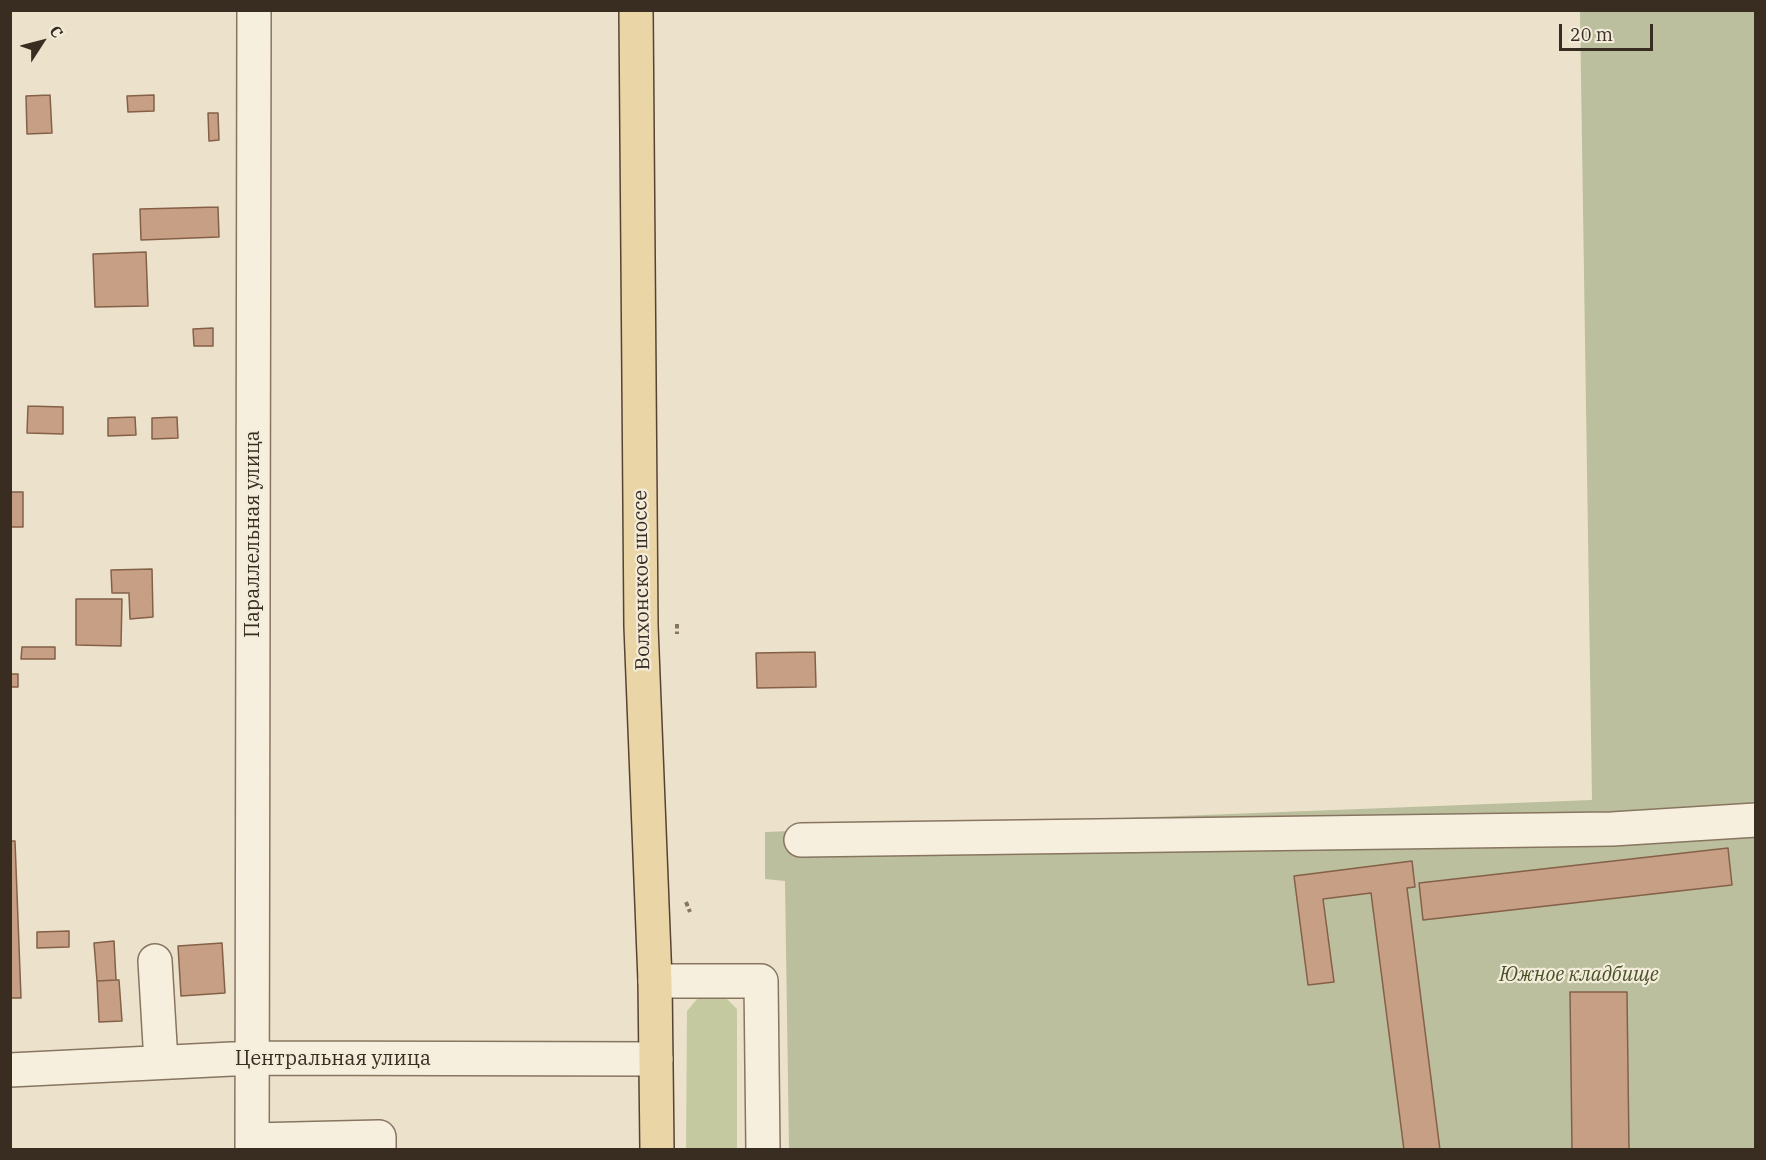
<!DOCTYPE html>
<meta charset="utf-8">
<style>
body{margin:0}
#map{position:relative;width:1766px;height:1160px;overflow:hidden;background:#ece2cb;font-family:"IBM Plex Serif",serif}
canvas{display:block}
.frame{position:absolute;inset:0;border:12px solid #392d22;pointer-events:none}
.north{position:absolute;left:12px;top:12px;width:60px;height:60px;-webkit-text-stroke:4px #f4ecda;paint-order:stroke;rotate:54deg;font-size:16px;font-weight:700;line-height:24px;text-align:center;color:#392d22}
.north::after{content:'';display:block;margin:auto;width:21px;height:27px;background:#392d22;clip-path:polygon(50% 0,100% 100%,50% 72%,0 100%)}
.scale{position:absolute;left:1559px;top:24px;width:94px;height:27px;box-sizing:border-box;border:3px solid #392d22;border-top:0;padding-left:8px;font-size:18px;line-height:21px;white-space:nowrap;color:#392d22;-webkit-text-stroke:4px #f4ecda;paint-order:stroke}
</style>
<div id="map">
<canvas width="1766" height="1160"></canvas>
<div class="frame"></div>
<div class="north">С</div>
<div class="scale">20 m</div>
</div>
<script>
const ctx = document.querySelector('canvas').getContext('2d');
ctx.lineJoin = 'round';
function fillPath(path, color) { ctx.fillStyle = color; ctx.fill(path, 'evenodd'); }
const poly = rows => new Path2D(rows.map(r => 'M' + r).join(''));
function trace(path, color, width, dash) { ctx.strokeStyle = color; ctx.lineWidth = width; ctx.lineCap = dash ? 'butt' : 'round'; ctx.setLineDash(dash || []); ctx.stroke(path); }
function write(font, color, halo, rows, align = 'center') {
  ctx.font = font + ' "IBM Plex Serif",serif'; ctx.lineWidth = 4.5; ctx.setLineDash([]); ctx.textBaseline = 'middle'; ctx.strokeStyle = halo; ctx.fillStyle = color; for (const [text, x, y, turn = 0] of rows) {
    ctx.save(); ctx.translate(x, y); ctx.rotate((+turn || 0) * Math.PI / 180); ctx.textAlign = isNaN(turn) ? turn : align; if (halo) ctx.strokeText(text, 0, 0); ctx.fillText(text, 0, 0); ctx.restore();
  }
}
const green = poly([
 [710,993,725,997,737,1009,737,1149,686,1150,687,1011,697,999]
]);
const cemetery = poly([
 [1580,11,1755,11,1755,1149,789,1149,785,881,765,879,765,832,1592,800]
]);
const building = poly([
 [50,95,52,133,27,134,26,96,50,95],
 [154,95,154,111,128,112,127,96,154,95],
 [208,113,218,113,219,140,209,141,208,113],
 [218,207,219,237,141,240,140,209,218,207],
 [146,252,148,306,95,307,93,254,146,252],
 [213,328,213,346,194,346,193,329,213,328],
 [28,406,63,407,63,434,27,433,28,406],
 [135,417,136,435,108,436,108,418,135,417],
 [177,417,178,438,152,439,152,418,177,417],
 [10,492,23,492,23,527,10,527,10,492],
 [152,569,153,617,130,619,129,593,112,593,111,570,152,569],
 [76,599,122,599,121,646,76,645,76,599],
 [22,647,55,647,55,659,21,659,22,647],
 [815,652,816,687,757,688,756,653,815,652],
 [10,674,18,674,18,687,10,687,10,674],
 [10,841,15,841,21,998,10,998,10,841],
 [1728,848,1732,885,1423,920,1419,883,1728,848],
 [1412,861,1415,887,1407,888,1440,1150,1404,1150,1371,893,1323,899,1334,982,1308,985,1294,876,1412,861],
 [69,931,69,947,37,948,37,932,69,931],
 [114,941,116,980,97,981,94,943,114,941],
 [222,943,225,993,181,996,178,946,222,943],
 [116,980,119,980,122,1021,99,1022,97,981,116,980],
 [1570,992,1627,992,1629,1150,1572,1150,1570,992]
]);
const path = poly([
 [677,624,677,634],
 [686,902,690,912]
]);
const minor = poly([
 [801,840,1612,829,1756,820],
 [155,961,161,1062],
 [655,981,761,981,763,1150],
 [10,1070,252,1058,656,1059],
 [252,1140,379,1137,379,1150],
 [252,1150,254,10]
]);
const major = poly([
 [636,10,641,626,655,981,657,1150]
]);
const streetNames = [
 ["Параллельная улица",253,534,-90],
 ["Волхонское шоссе",642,580,-91],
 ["Центральная улица",333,1059]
];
const parkNames = [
 ["Южное кладбище",1579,975]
];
fillPath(green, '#c5c99f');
fillPath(cemetery, '#bbbf9d');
fillPath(building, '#c69f84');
trace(building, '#846048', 1.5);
trace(minor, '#877560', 36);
trace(major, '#564334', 36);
trace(path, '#877560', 4, [4.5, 3]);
trace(minor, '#f7efde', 33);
trace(major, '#ead5a7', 33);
write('20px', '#392d22', '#f4ecda', streetNames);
write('italic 20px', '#4a542b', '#f4ecda', parkNames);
</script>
